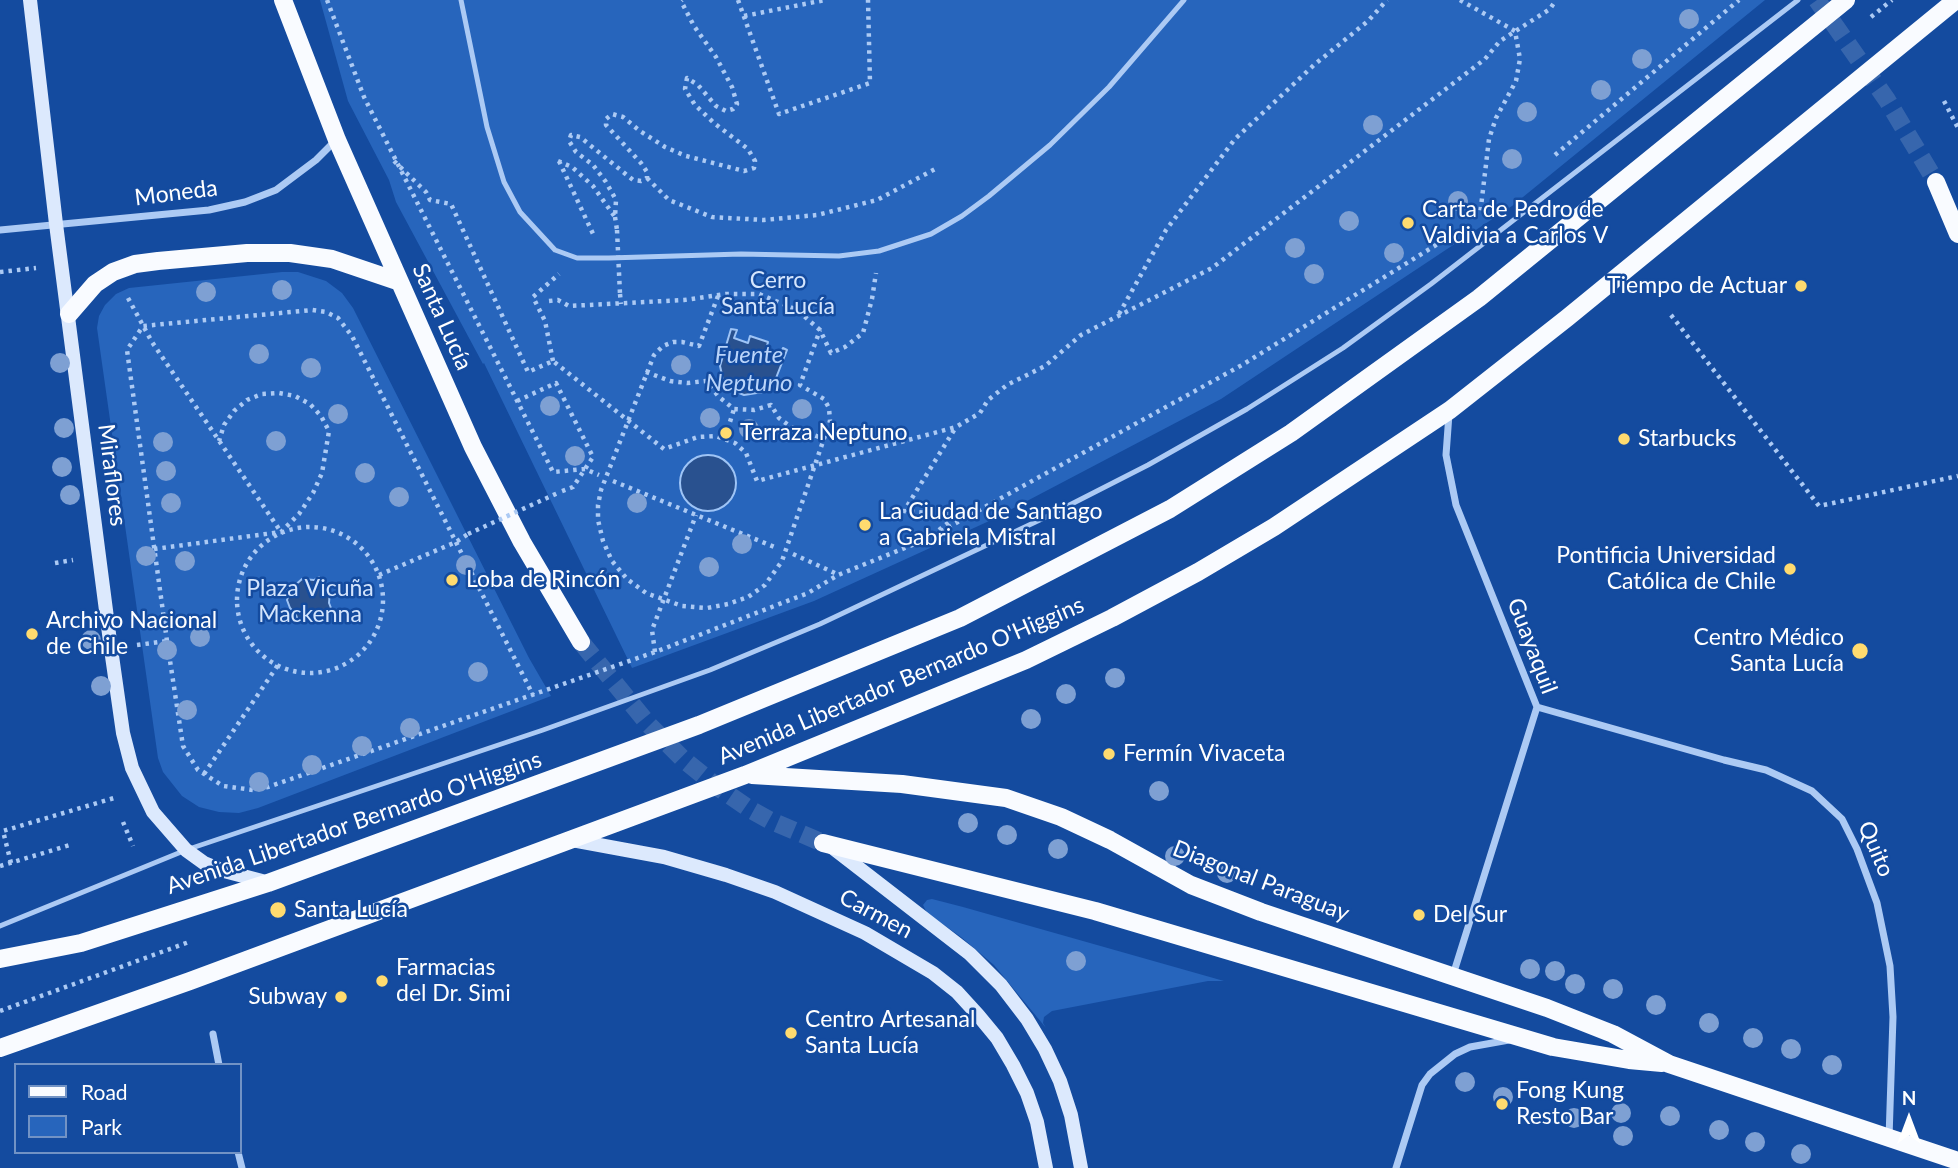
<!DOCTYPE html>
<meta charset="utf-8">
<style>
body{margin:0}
#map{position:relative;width:1958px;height:1168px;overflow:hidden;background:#144b9f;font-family:Lato,sans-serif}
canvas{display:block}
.legend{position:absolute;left:14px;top:1063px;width:228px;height:91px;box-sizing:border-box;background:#144b9f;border:2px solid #7293c5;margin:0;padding:9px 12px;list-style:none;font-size:21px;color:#fff}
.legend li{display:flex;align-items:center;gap:14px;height:35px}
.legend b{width:35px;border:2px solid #7293c5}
.north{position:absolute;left:1874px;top:1084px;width:70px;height:70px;-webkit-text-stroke:5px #144b9f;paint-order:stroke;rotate:0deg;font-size:19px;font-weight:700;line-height:28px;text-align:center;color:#fff}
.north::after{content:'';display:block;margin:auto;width:24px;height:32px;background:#fff;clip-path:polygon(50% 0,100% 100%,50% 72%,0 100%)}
</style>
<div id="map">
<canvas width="1958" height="1168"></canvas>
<ul class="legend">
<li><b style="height:9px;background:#f9fbff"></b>Road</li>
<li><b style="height:19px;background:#2765bc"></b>Park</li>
</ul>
<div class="north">N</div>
</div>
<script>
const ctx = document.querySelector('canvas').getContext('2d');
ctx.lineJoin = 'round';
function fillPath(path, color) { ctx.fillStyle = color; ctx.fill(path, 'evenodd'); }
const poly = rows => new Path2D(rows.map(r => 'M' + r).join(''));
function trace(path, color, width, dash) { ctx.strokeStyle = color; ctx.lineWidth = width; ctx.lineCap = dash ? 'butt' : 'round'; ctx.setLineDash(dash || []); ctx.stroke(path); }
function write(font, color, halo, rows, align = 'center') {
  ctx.font = font + ' Lato,sans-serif'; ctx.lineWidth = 5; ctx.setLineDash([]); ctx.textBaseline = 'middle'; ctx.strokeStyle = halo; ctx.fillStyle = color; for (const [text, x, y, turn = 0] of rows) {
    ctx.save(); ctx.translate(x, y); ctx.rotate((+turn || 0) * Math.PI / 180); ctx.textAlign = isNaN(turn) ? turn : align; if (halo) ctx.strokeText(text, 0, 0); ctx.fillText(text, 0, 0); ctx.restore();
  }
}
const green = poly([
 [320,0,1765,0,1512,206,1221,399,987,522,814,601,632,668,484,363,483,364,396,202,389,180,348,101],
 [282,272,298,272,326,281,342,293,353,308,529,658,551,696,258,808,239,813,219,812,199,807,182,796,163,772,158,758,97,328,99,316,105,305,116,294,129,288],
 [932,899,963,907,1224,981,1208,981,1052,1011,1044,1017,1043,1023,1046,1028,994,965,961,937,927,913,923,905,927,900]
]);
const water = poly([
 [731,329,737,330,734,338,748,343,750,336,768,342,766,350,780,355,783,348,787,350,776,378,763,392,744,395,734,391,723,379,720,366,731,329],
 '680 483a28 28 0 1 1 56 0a28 28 0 1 1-56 0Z',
 [319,577,330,590,329,603,331,608,317,618,305,617,298,620,296,615,290,608,287,600,289,594,287,589,293,587,302,579,314,580,319,577]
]);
const primaryTunnel = poly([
 [1817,0,1887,100,1936,182],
 [581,642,649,725,683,759,716,786,751,810,769,820,823,843]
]);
const path = poly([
 [327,0,364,97,553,472,585,469,599,475],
 [738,0,779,114,870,83,868,0],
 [1460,0,1515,31,1520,59,1516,81,1496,118,1489,139,1480,215],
 [744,16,825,0],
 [1871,17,1892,0],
 [1944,101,1958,128],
 [1555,155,1739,0],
 [394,161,426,192,430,200,451,204,528,372,553,361,664,449,698,437,716,436,735,443,746,453,757,481,956,427,980,413,988,400,1007,385,1045,366,1081,335,1212,268,1485,59,1500,41,1550,9,1556,0],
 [558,161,572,167,593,186,615,217,616,200,606,182,593,165,576,152,569,141,571,135,580,137,633,180,641,181,647,178,647,172,641,163,606,125,606,119,612,114,623,117,640,131,665,147,686,156,744,171,754,168,755,161,748,149,714,123,695,105,685,89,687,78,698,85,716,106,726,111,733,109,737,104,732,87,716,57,694,26,681,1,682,0],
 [559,161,594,236],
 [647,178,669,200,712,217,764,220,817,215,877,200,937,168],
 [615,217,617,230],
 [0,272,36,268],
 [620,294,621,304],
 [718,296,699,346,682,342,673,342,663,346,654,355,601,490,598,505,598,520,603,541,612,561,627,579,646,593,682,606,707,608,728,604,748,597,765,585,782,561,830,421,829,408,824,399,800,385,820,330],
 [128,298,152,342,281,532],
 [549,301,558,300,569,306,684,300,726,294,759,294,797,310,820,330,831,353,845,347,863,333,872,299,876,273],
 [1119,314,1166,230,1235,139,1314,65,1368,21,1387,0],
 [1671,315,1819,506,1958,476],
 [553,361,545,321,533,297,559,274],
 [646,372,670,381,687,383,706,381,719,397,734,409,754,410,771,405,779,418,791,427,825,439],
 [517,401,556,383,593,457,573,487,560,492],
 [725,438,734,409],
 [613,481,777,548],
 '237 600a73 73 0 1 1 146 0a73 73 0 1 1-146 0Z',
 [939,530,958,515,904,511,956,427],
 [154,549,281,532,299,514,313,493,322,473,329,431,321,416,310,404,295,396,279,393,262,394,247,400,234,411,224,425,219,441],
 [793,554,837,574],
 [55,563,73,560],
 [379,575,456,542,468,534],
 [167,641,127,350,143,326,312,310,326,312,338,318,352,336,533,695],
 [137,645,167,641,183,746,198,770,223,786,253,790,268,787,655,652,808,593,838,575,927,539,1242,365,1449,237],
 [655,652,652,630,696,515],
 [204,774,278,665],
 [123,822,133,846],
 [11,863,3,831,114,798,113,795],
 [0,866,70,845],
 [0,1011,189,942]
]);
const lane = poly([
 [461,0,487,127,504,182,520,212,555,250,577,258,609,258,741,254,839,256,879,251,931,234,962,216,989,196,1050,145,1109,87,1184,0],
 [0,926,186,850,543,730,710,670,820,624,1046,517,1148,465,1247,409,1343,348,1431,284,1798,0]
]);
const street = poly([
 [0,230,209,210,245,202,276,190,316,160,336,140],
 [1449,414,1446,455,1456,505,1537,707,1453,975],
 [1537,707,1724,760,1766,770,1812,791,1842,819,1857,849,1877,903,1890,966,1893,1017,1889,1138],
 [213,1034,219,1065],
 [238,1152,242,1168],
 [1396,1168,1422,1085,1430,1074,1455,1054,1470,1047,1509,1040]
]);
const secondary = poly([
 [30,0,56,224,111,649,123,733,132,768,153,812,186,850,204,863,224,871,266,882],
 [572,840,664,857,726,875,775,892,865,933,933,973,957,992,978,1015,997,1038,1013,1065,1027,1093,1037,1122,1046,1168],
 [833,848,970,954,1001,985,1027,1019,1045,1049,1060,1081,1071,1115,1081,1168]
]);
const primary = poly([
 [283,0,337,140,473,447,522,542,581,642],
 [1936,182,1958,234],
 [69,314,95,284,113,272,135,264,158,261,247,253,290,253,332,259,400,282],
 [752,775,902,784,1006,798,1061,817,1110,840,1191,885,1261,912,1547,1008,1613,1034,1669,1064,1958,1161],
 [823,843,1095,911,1553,1047,1629,1060,1662,1063],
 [0,959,81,943,268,883,699,725,960,618,1170,509,1291,433,1479,298,1846,0],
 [0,1048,190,981,745,775,1026,660,1112,618,1198,572,1274,527,1450,410,1567,318,1956,0]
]);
const pathBridge = poly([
 [617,230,620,294],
 [468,534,560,492]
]);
const trees = [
 [1689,19],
 [1642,59],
 [1601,90],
 [1527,112],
 [1373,125],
 [1512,159],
 [1458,201],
 [1349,221],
 [1295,248],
 [1394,253],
 [1314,274],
 [282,290],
 [206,292],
 [259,354],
 [60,363],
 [681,365],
 [311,368],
 [550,406],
 [802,409],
 [338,414],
 [710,418],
 [64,428],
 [749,429],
 [276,441],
 [163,442],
 [575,456],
 [62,467],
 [166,471],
 [365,473],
 [70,495],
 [399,497],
 [171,503],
 [637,503],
 [742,544],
 [146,556],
 [185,561],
 [466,565],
 [709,567],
 [200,637],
 [91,640],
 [167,650],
 [478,672],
 [1115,678],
 [101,686],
 [1066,694],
 [187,710],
 [1031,719],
 [410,728],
 [362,746],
 [312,765],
 [259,782],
 [1159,791],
 [968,823],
 [1007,835],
 [1058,849],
 [1175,856],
 [1227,873],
 [1076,961],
 [1530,969],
 [1555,971],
 [1575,984],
 [1613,989],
 [1656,1005],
 [1709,1023],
 [1753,1038],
 [1791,1049],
 [1832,1065],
 [1465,1082],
 [1503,1097],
 [1621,1113],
 [1670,1116],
 [1574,1118],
 [1719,1130],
 [1623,1136],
 [1755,1142],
 [1801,1154]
];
const markers = [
 [1408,223,7,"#ffdb6f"],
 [1801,286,7,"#ffdb6f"],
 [726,433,7,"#ffdb6f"],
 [1624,439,7,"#ffdb6f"],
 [865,525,7,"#ffdb6f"],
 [1790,569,7,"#ffdb6f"],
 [452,580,7,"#ffdb6f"],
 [32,634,7,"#ffdb6f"],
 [1860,651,9,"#ffdb6f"],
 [1109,754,7,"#ffdb6f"],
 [278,910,9,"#ffdb6f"],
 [1419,915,7,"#ffdb6f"],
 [382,981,7,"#ffdb6f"],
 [341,997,7,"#ffdb6f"],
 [791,1033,7,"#ffdb6f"],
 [1502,1104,7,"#ffdb6f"]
];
const streetNames = [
 ["Moneda",176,193,-7],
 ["Santa Lucía",442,317,66],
 ["Miraflores",112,475,83],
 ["Guayaquil",1532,646,69],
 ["Avenida Libertador Bernardo O'Higgins",901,681,-23],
 ["Avenida Libertador Bernardo O'Higgins",354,823,-19],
 ["Quito",1876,849,67],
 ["Diagonal Paraguay",1261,881,21],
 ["Carmen",876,914,28]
];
const poiNames = [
 ["Carta de Pedro de",1422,210],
 ["Valdivia a Carlos V",1422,236],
 ["Tiempo de Actuar",1787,286,"right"],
 ["Terraza Neptuno",740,433],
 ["Starbucks",1638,439],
 ["La Ciudad de Santiago",879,512],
 ["a Gabriela Mistral",879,538],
 ["Pontificia Universidad",1776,556,"right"],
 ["Católica de Chile",1776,582,"right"],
 ["Loba de Rincón",466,580],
 ["Archivo Nacional",46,621],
 ["de Chile",46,647],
 ["Centro Médico",1844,638,"right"],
 ["Santa Lucía",1844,664,"right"],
 ["Fermín Vivaceta",1123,754],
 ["Santa Lucía",294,910],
 ["Del Sur",1433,915],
 ["Farmacias",396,968],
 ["del Dr. Simi",396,994],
 ["Subway",327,997,"right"],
 ["Centro Artesanal",805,1020],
 ["Santa Lucía",805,1046],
 ["Fong Kung",1516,1091],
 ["Resto Bar",1516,1117]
];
const parkNames = [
 ["Cerro",778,281],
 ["Santa Lucía",778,307],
 ["Plaza Vicuña",310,589],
 ["Mackenna",310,615]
];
const waterNames = [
 ["Fuente",749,355],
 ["Neptuno",749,383]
];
fillPath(green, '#2765bc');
fillPath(water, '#29518f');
trace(water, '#9ec4f6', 2);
trace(primaryTunnel, '#3766ad', 18, [18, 9]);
trace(path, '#accaf4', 4.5, [3.5, 5]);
trace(lane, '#accaf4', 5);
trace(street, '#accaf4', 7);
trace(secondary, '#dce9fd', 14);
trace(primary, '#f9fbff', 18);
trace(pathBridge, '#accaf4', 4.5, [3.5, 5]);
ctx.fillStyle = '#7ea0d3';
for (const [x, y] of trees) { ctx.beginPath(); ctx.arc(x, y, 10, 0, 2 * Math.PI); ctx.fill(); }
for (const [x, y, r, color] of markers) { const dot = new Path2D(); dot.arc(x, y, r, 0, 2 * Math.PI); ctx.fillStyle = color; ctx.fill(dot); trace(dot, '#144b9f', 2.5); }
write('23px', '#fff', '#144b9f', streetNames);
write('23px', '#fff', '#144b9f', poiNames, 'left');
write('23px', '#d4e5fd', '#144b9f', parkNames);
write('italic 24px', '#b9d4fa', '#144b9f', waterNames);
</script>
